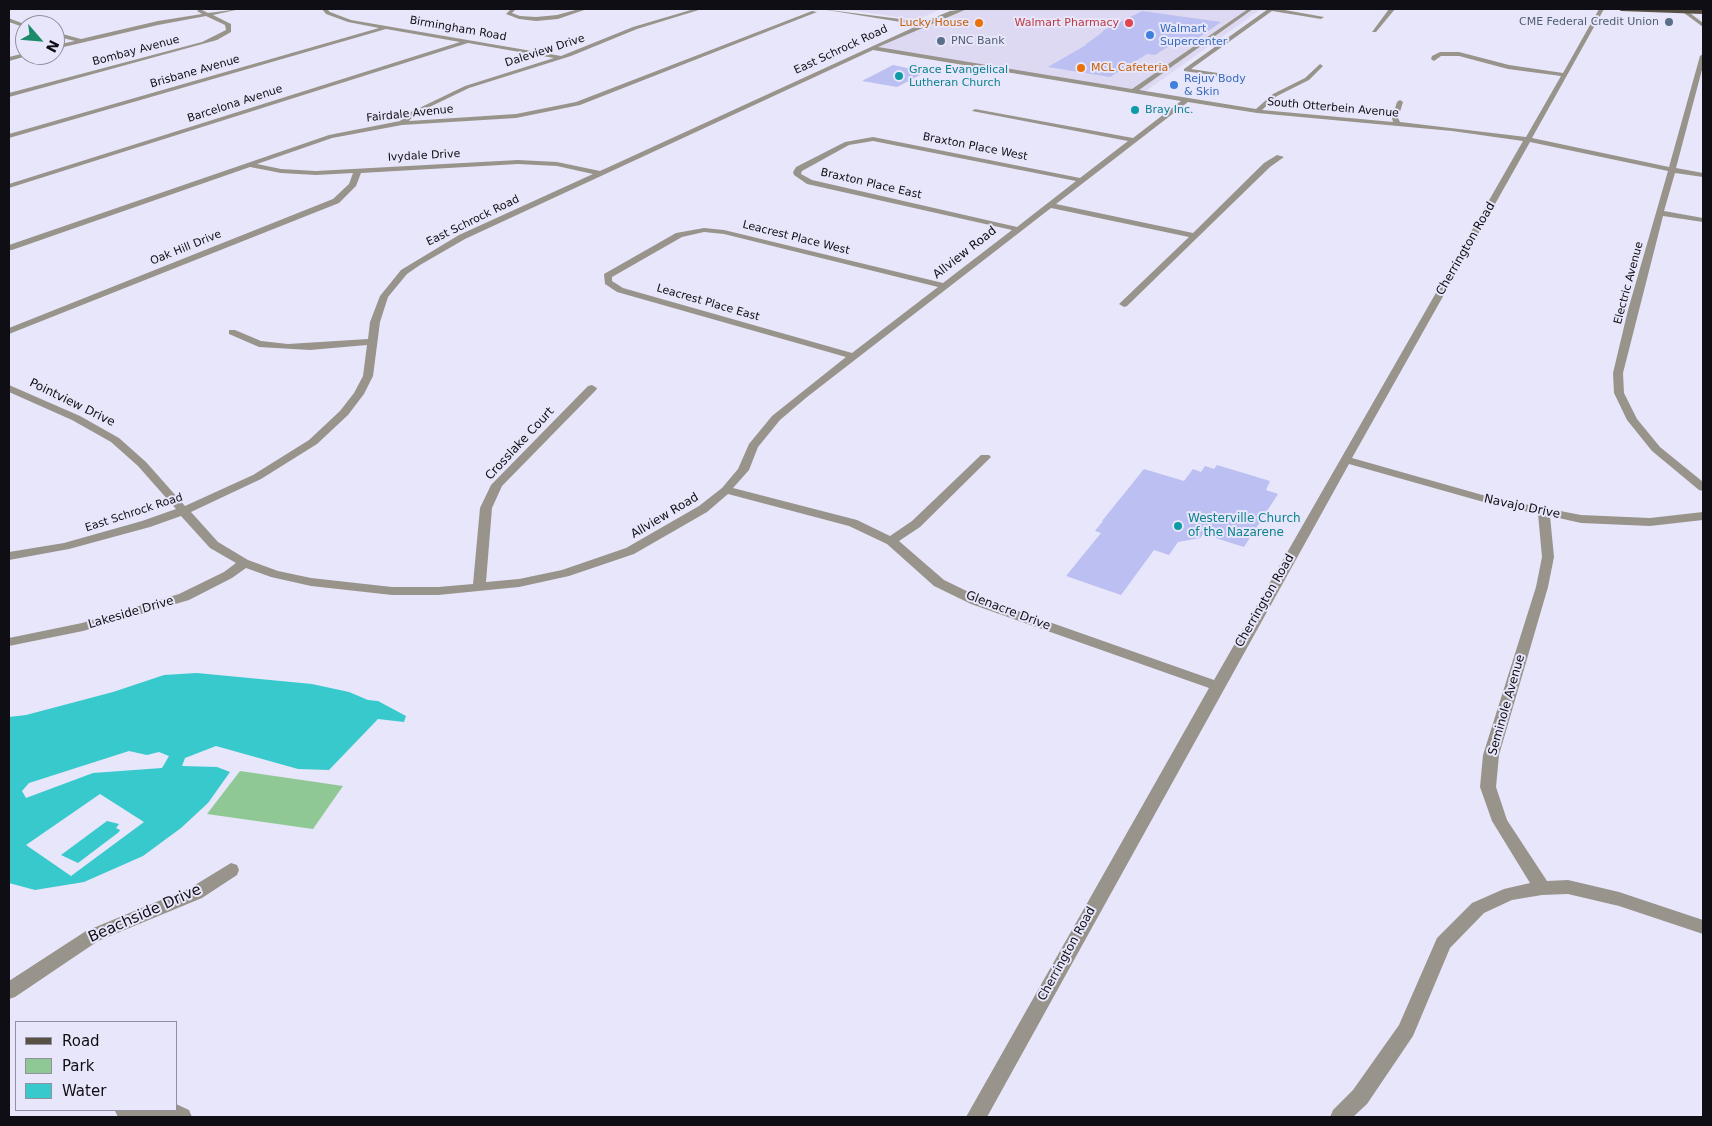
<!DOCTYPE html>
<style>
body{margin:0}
#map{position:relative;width:1712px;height:1126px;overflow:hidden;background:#e8e6fa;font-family:"DejaVu Sans",sans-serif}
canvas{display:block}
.frame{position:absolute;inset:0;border:10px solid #0f0e14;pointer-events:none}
.legend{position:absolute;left:15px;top:1021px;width:162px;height:90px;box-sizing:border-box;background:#e8e6fa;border:1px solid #91909e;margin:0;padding:6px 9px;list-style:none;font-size:15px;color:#0f0e14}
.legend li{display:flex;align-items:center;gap:10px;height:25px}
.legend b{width:25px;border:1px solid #91909e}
.north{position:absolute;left:15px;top:15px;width:50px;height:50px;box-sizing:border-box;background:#e8e6fa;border:1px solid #91909e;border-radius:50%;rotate:117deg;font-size:14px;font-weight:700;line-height:20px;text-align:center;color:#0f0e14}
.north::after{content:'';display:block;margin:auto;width:18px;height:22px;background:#1b8b6a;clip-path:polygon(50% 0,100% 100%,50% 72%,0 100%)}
</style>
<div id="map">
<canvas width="1712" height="1126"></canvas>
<div class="frame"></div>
<ul class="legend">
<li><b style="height:6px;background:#575043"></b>Road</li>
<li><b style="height:14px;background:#8fc895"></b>Park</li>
<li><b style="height:14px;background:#37c9cc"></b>Water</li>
</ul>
<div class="north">N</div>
</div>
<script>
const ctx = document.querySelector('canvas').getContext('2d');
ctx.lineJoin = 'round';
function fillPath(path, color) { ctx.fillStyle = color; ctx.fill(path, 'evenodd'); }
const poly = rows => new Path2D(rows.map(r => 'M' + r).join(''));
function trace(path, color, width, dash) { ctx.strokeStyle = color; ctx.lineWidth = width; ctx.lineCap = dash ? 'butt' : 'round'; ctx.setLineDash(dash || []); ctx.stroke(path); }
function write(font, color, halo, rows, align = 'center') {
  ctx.font = font + ' "DejaVu Sans",sans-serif'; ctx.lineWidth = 4; ctx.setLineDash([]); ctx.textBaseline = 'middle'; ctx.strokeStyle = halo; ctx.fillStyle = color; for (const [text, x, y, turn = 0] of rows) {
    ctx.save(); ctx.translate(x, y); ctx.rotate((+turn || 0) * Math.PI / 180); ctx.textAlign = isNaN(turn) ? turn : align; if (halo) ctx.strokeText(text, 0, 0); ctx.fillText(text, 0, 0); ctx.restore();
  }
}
const built = poly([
 [845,9,941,9,917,20],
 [959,9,1261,9,1143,93,872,48]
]);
const green = poly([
 [240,771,343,786,313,829,207,814]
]);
const water = poly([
 [197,673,312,684,349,692,368,700,378,701,406,716,404,722,378,719,329,770,298,769,216,746,185,758,182,766,217,767,230,772,208,803,181,828,143,856,84,882,35,890,9,883,9,717,26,715,113,692,164,675],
 [129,751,147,755,159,752,169,756,162,768,93,773,26,798,22,791,29,783],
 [100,794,144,822,71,876,26,845],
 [107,821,119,824,116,828,120,830,119,832,78,863,61,855]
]);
const building = poly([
 [1142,11,1221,22,1194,41,1180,39,1155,55,1147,54,1110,77,1048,67,1086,45,1085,45,1104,31,1102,31],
 [893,65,926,72,897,87,862,81],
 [1217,465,1270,481,1266,490,1278,494,1244,547,1203,534,1200,538,1178,542,1169,555,1154,550,1121,595,1066,576,1101,533,1095,531,1103,521,1102,521,1144,469,1184,481,1193,469,1201,472,1205,466,1214,469]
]);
const minor = poly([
 [200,9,208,13,240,9,213,15,231,24,231,32,217,40,9,97,9,93,202,42,226,30,225,25,206,16,158,25,55,49,55,45,75,41,55,36,55,32,81,39,158,21,202,14,197,11,200,9],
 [322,9,327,9,330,12,351,20,561,56,633,27,694,9,702,9,637,29,571,56,469,88,415,114,409,121,516,114,576,102,812,11,817,12,580,105,516,118,402,125,332,138,257,164,281,169,316,171,518,160,557,162,600,171,919,25,821,9,924,22,950,11,967,9,878,47,1132,89,1248,9,1253,9,1139,90,1256,109,1273,94,1305,78,1320,64,1323,66,1309,80,1277,96,1262,110,1393,122,1392,118,1397,102,1400,100,1403,102,1398,118,1400,122,1526,137,1561,76,1508,69,1459,56,1441,56,1434,61,1431,59,1432,56,1440,52,1459,52,1509,65,1563,73,1599,9,1604,9,1532,138,1669,167,1700,56,1703,54,1703,66,1676,168,1703,173,1703,177,1675,173,1664,211,1703,218,1703,222,1663,216,1623,373,1624,393,1637,419,1660,447,1703,482,1703,491,1699,490,1652,451,1627,420,1614,393,1613,373,1628,310,1668,171,1530,142,1352,458,1493,498,1581,515,1650,518,1703,512,1703,520,1650,526,1581,523,1550,516,1554,557,1548,587,1499,755,1496,787,1507,820,1547,881,1568,880,1619,892,1703,920,1703,934,1619,906,1568,894,1542,895,1512,900,1484,913,1450,948,1413,1036,1367,1104,1353,1117,1330,1117,1333,1110,1353,1090,1399,1025,1437,938,1472,903,1504,889,1530,883,1492,821,1480,787,1483,755,1536,587,1542,557,1538,514,1487,503,1349,464,987,1117,966,1117,1209,688,971,604,934,586,887,544,849,526,728,494,707,512,634,554,569,576,519,587,438,595,392,595,311,586,271,577,246,568,232,578,189,600,83,631,9,646,9,638,82,623,179,594,224,572,236,563,210,548,181,516,150,527,69,549,9,560,9,552,64,543,142,521,176,509,138,466,111,442,72,420,9,392,9,385,80,416,119,438,146,462,185,506,253,475,309,440,340,411,354,393,363,376,367,345,310,350,259,347,229,334,229,330,235,330,261,341,288,344,368,339,370,322,380,296,401,270,459,235,593,174,557,166,518,164,361,173,356,186,339,203,9,334,9,328,333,199,349,184,353,173,316,175,281,173,250,167,12,250,9,250,9,245,329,135,400,121,411,112,465,86,554,58,468,43,9,188,9,184,460,42,386,29,9,138,9,134,379,28,348,22,326,14,322,9],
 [873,50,1181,101,1133,138,975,109,972,111,1128,141,1080,178,873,137,845,142,796,167,793,172,794,175,807,184,1012,230,943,283,724,230,704,228,676,233,604,274,605,284,617,292,846,357,772,416,749,444,738,469,722,488,699,506,626,548,562,570,519,579,486,582,492,508,502,486,596,390,597,388,592,385,588,386,491,485,480,508,473,584,438,587,392,587,311,578,278,571,248,560,218,542,191,512,261,479,317,444,348,415,364,394,373,376,380,322,388,297,407,274,420,265,465,239,873,50],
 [1188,102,1257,113,1452,131,1523,141,1214,680,981,598,944,580,899,541,920,527,989,459,991,457,989,455,981,455,912,521,890,536,857,520,733,488,749,470,758,447,780,420,807,397,1051,208,1189,237,1119,304,1124,307,1127,306,1270,167,1284,157,1277,155,1264,163,1193,233,1056,204,1188,102],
 [873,141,1076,181,1017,227,812,180,801,174,802,171,849,145,873,141],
 [704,232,724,234,938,287,852,353,623,288,612,281,612,277,682,237,704,232],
 [511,9,516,9,512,13,520,16,536,17,557,15,579,9,587,9,558,19,536,21,519,19,506,14,511,9],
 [1268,9,1279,9,1324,17,1321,19,1272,11,1191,69,1238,76,1240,79,1184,71,1184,69,1268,9],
 [1389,9,1395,9,1376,32,1372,32,1389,9],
 [1686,10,1703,23,1703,27,1684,13,1686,10],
 [9,18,11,19,27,25,23,27,9,22,9,18],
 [25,53,27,56,9,61,9,57,25,53],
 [231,863,237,865,239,870,237,875,202,898,98,941,15,997,9,999,9,981,86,931,190,888,231,863],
 [176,1104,189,1110,192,1117,118,1117,115,1111,176,1110,176,1104]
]);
const major = poly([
 [1618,9,1703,10,1703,14,1621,11,1618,9]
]);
const markers = [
 [1669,22,5,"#5c6f8a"],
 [979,23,5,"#e8710a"],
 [1129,23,5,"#e0444e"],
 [1150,35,5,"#3f7fe0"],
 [941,41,5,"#5c6f8a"],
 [1081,68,5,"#e8710a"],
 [899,76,5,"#0f9aa8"],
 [1174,85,5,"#3f7fe0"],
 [1135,110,5,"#0f9aa8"],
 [1178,526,5,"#0f9aa8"]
];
const farServicenames = [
 ["CME Federal Credit Union",1659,22],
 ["PNC Bank",951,41,"left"]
];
const farFoodnames = [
 ["Lucky House",969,23],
 ["MCL Cafeteria",1091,68,"left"]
];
const farHealthnames = [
 ["Walmart Pharmacy",1119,23]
];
const farStreetnames = [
 ["Birmingham Road",458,29,10],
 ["East Schrock Road",841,50,-25],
 ["Bombay Avenue",136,51,-15],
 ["Daleview Drive",545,51,-18],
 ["Brisbane Avenue",195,72,-16],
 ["Barcelona Avenue",235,104,-18],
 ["South Otterbein Avenue",1333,108,5],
 ["Fairdale Avenue",410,114,-6],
 ["Braxton Place West",975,147,11],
 ["Ivydale Drive",424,156,-3],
 ["Braxton Place East",871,184,13],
 ["East Schrock Road",473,221,-26],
 ["Leacrest Place West",796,238,14],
 ["Oak Hill Drive",186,248,-22],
 ["Electric Avenue",1629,283,-75],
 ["Leacrest Place East",708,303,16],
 ["East Schrock Road",134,513,-18]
];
const farShopnames = [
 ["Walmart",1160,29],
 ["Supercenter",1160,42],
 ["Rejuv Body",1184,79],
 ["& Skin",1184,92]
];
const farCulturenames = [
 ["Grace Evangelical",909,70],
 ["Lutheran Church",909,83],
 ["Bray Inc.",1145,110]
];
const streetNames = [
 ["Cherrington Road",1466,249,-60],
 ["Allview Road",965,253,-38],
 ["Pointview Drive",72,403,26],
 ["Crosslake Court",520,444,-47],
 ["Navajo Drive",1522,507,12],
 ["Allview Road",665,516,-31],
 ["Cherrington Road",1265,601,-60],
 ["Glenacre Drive",1008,611,21],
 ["Lakeside Drive",131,613,-16],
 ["Seminole Avenue",1507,705,-74],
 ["Cherrington Road",1067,954,-61]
];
const cultureNames = [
 ["Westerville Church",1188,519],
 ["of the Nazarene",1188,533]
];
const nearStreetnames = [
 ["Beachside Drive",145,914,-24]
];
fillPath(built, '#ddd9f3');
fillPath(green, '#8fc895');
fillPath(water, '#37c9cc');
fillPath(building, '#bbbff1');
fillPath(minor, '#98948c');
fillPath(major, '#575043');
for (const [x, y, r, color] of markers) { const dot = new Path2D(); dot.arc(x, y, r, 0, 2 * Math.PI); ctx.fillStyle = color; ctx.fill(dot); trace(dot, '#e8e6fa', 2); }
write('11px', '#4e5e75', '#e8e6fa', farServicenames, 'right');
write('11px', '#c56008', '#e8e6fa', farFoodnames, 'right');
write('11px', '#be3a42', '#e8e6fa', farHealthnames, 'right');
write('11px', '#0f0e14', '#e8e6fa', farStreetnames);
write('11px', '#366cbe', '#e8e6fa', farShopnames, 'left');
write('11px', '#0d838f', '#e8e6fa', farCulturenames, 'left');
write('12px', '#0f0e14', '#e8e6fa', streetNames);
write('12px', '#0d838f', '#e8e6fa', cultureNames, 'left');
write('15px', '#0f0e14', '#e8e6fa', nearStreetnames);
</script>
